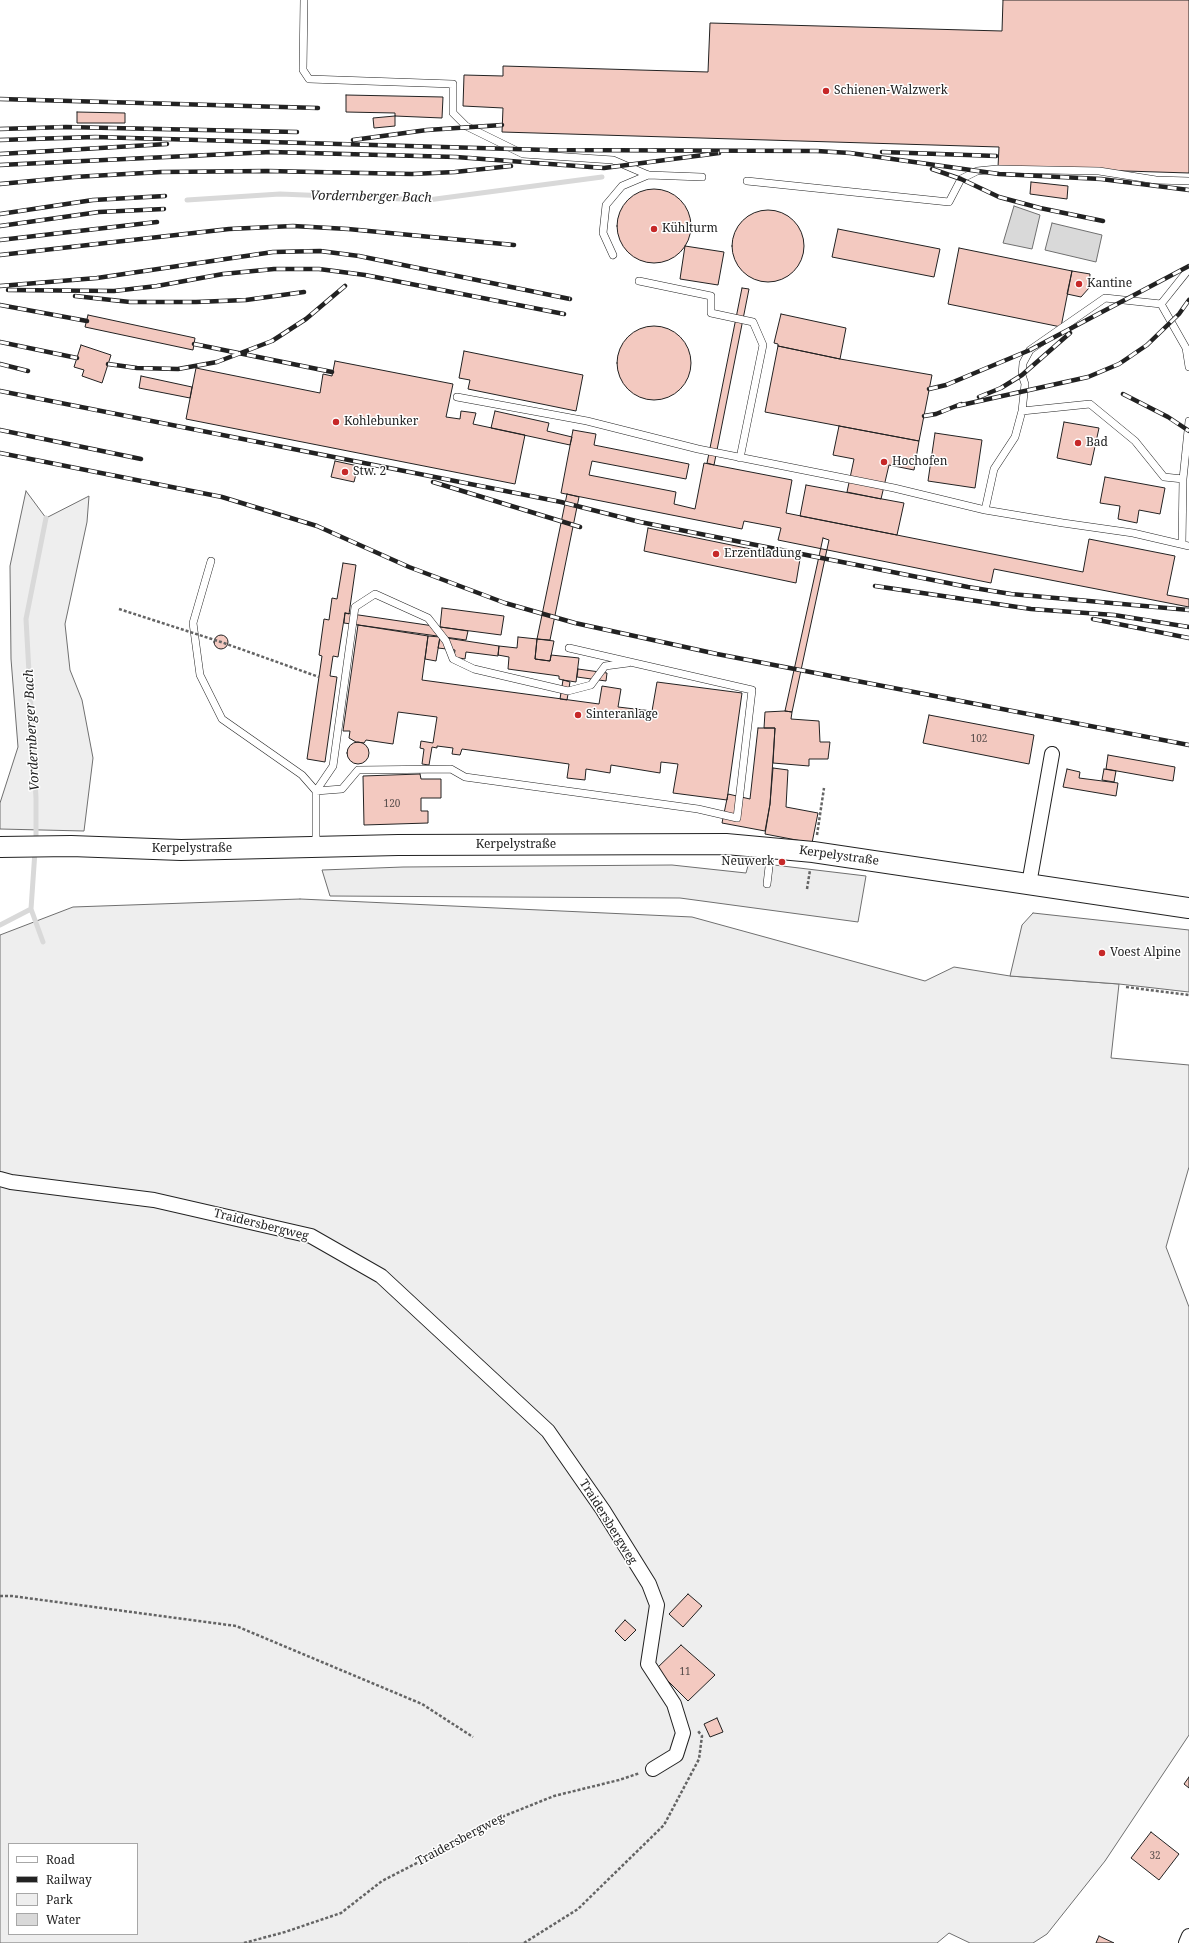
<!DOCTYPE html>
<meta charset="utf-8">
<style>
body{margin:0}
#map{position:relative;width:1189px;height:1943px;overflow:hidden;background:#fff;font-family:"Noto Serif",serif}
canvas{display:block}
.legend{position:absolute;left:8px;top:1843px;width:130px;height:92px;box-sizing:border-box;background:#fff;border:1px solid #a7a7a7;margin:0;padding:5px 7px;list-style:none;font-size:12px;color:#222}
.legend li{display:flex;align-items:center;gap:8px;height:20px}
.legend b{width:20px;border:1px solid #a7a7a7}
</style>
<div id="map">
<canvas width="1189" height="1943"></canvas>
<ul class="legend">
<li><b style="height:5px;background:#fff"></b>Road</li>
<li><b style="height:5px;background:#222"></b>Railway</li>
<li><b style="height:11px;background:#eee"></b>Park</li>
<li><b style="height:11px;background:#d9d9d9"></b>Water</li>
</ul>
</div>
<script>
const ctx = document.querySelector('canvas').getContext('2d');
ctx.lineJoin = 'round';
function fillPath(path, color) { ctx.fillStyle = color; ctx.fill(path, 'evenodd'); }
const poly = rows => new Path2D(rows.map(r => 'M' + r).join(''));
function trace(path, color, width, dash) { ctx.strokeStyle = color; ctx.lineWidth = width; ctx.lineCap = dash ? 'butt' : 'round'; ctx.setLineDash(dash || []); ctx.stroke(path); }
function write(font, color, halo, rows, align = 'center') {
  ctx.font = font + ' "Noto Serif",serif'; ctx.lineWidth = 3; ctx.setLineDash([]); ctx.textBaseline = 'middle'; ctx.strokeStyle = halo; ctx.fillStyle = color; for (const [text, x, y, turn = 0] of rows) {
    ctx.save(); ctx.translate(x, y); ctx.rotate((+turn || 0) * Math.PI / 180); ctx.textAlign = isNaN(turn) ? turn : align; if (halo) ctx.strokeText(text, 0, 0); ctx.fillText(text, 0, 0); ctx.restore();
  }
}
const green = poly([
 [26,491,46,518,89,496,87,522,65,624,70,670,82,700,93,758,84,831,0,829,0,803,18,747,11,659,10,566,26,491],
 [300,899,692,917,925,981,954,967,1010,976,1119,984,1111,1058,1189,1065,1189,1167,1166,1247,1189,1307,1189,1735,1105,1861,1047,1934,1033,1943,970,1943,949,1933,937,1943,0,1943,0,935,73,907,300,899],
 [9,1844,137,1844,137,1934,9,1934,9,1844]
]);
const parking = poly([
 [749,862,866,876,858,922,680,898,330,896,322,870,403,867,672,865,746,873,749,862],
 [1033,913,1189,930,1189,992,1119,984,1010,976,1022,925,1033,913]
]);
const water = poly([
 [1014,206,1040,215,1032,249,1003,243,1014,206],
 [1052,223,1102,235,1096,262,1045,250,1052,223]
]);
const stream = poly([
 [187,200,280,194,428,200,602,177],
 [36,843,36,798,26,619,46,518],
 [31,909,43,942],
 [0,925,31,909,35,851]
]);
const building = poly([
 [1003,0,1189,0,1189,173,998,167,999,147,502,132,503,108,463,106,464,75,503,76,503,66,708,72,710,23,1002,31,1003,0],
 [346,95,443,97,442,118,395,116,395,113,346,112,346,95],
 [77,112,125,113,125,123,77,123,77,112],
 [395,116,395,126,374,128,373,118,395,116],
 [1031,182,1068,186,1067,199,1030,194,1031,182],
 '617 226a37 37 0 1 1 74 0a37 37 0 1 1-74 0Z',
 '732 246a36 36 0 1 1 72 0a36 36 0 1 1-72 0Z',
 [838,229,940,249,934,277,832,257,838,229],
 [685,246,724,252,718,285,680,279,685,246],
 [959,248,1072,271,1061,327,948,304,959,248],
 [1072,271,1090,274,1089,288,1081,297,1067,294,1072,271],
 [742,288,749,289,714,465,707,463,742,288],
 [781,314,846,328,840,359,778,346,778,344,774,343,781,314],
 [88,315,195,338,193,350,85,327,88,315],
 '617 363a37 37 0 1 1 74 0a37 37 0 1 1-74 0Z',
 [81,345,111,355,102,383,82,376,84,370,74,367,81,345],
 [778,346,840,359,932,375,919,441,765,412,778,346],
 [464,351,583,375,576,411,468,389,470,380,459,378,464,351],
 [335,361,453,384,446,417,460,419,461,411,476,413,473,424,525,435,515,484,186,419,196,368,320,393,323,374,332,376,335,361],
 [141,376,192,387,190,398,139,388,141,376],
 [495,411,549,423,547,431,572,437,570,445,491,428,495,411],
 [1064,422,1099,428,1091,465,1057,458,1064,422],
 [839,426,919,441,914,470,889,465,881,499,847,492,854,459,833,455,839,426],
 [573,430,596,434,594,445,689,464,686,479,592,461,589,475,676,492,674,504,695,509,704,463,792,480,786,513,1083,572,1089,539,1175,556,1167,595,1189,599,1189,607,994,569,991,583,778,540,781,528,744,521,742,529,561,493,573,430],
 [935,433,982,440,975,488,928,481,935,433],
 [335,461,358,466,354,482,331,477,335,461],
 [1105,477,1165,488,1160,514,1139,510,1137,523,1118,519,1120,506,1100,503,1105,477],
 [806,485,904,503,897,535,800,516,806,485],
 [567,494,579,497,550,640,537,639,567,494],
 [648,528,800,559,796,583,644,551,648,528],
 [823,538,829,540,792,712,785,711,823,538],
 [343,563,356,565,349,614,345,613,338,657,333,656,330,676,337,677,325,762,307,759,322,656,319,655,324,619,329,620,332,598,337,599,343,563],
 [442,608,504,616,501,635,440,627,442,608],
 [345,613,468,631,466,640,344,623,345,613],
 [358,625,428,636,422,680,599,704,602,686,621,689,618,707,652,711,657,682,742,693,727,800,673,793,678,764,661,762,660,773,611,765,610,773,586,769,585,780,567,778,569,764,462,749,460,755,452,754,453,748,437,746,437,748,432,747,429,765,422,764,424,749,420,748,421,741,433,743,437,717,398,712,393,744,366,740,364,743,356,742,349,738,350,731,343,731,358,625],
 '214 642a7 7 0 1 1 14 0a7 7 0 1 1-14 0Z',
 [428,636,440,637,436,661,425,659,428,636],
 [440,637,499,646,498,656,466,652,465,659,454,657,455,650,438,648,440,637],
 [518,637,537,639,535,659,550,661,551,655,579,658,576,682,563,680,559,679,559,676,508,669,509,657,498,655,499,646,517,648,518,637],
 [537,639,554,641,550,661,535,659,537,639],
 [578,669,607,673,606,681,577,677,578,669],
 [563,680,570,682,567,700,560,699,563,680],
 [785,711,792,712,791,719,819,721,820,742,830,742,828,759,809,759,809,766,773,763,775,728,764,728,765,712,785,711],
 [929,715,1034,735,1029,764,923,743,929,715],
 [758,728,775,728,770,804,765,831,722,823,728,794,750,799,758,728],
 '347 753a11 11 0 1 1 22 0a11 11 0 1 1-22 0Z',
 [1108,755,1175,767,1173,781,1106,769,1108,755],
 [773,768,788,770,786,807,818,813,812,843,765,834,770,804,773,768],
 [1067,769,1080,772,1079,778,1118,783,1116,796,1063,787,1067,769],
 [1104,769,1116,771,1114,782,1102,780,1104,769],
 [420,774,421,779,441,779,441,798,421,798,421,811,428,811,428,823,364,825,363,776,420,774],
 [688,1594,702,1606,683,1627,669,1614,688,1594],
 [625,1620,636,1630,625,1641,615,1631,625,1620],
 [681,1645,715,1675,688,1701,656,1669,681,1645],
 [717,1718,723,1732,710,1737,704,1724,717,1718],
 [1189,1777,1189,1788,1184,1784,1189,1777],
 [1151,1832,1179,1854,1159,1880,1131,1858,1151,1832],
 [1099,1936,1114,1943,1096,1943,1099,1936]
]);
const path = poly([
 [817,835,824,788],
 [807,889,810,870],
 [1126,987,1189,995],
 [0,1596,12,1596,236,1626,422,1704,473,1737],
 [244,1943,285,1932,341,1913,382,1881,446,1848,494,1820,554,1796,619,1780,640,1773],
 [524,1943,578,1909,664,1825,699,1759,702,1736,698,1731]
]);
const lane = poly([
 [304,0,303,70,309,79,453,84,453,113,466,126,523,154,613,160,648,175,702,177],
 [747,181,949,202,961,179,977,171,997,169,1099,171,1156,180,1189,181],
 [613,255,603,233,606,205,622,186,648,175],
 [1189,269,1161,304,1105,298,1030,350,1023,363,1022,375,1025,384,1022,411,1015,437,994,469,985,510,1063,523,1133,533,1189,546],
 [639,281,711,296,711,313,753,322,763,345,740,458],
 [1161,304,1186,348,1189,367],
 [457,397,587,421,698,449,894,488,985,510],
 [1022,411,1090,404,1135,441,1164,477,1183,479,1189,421],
 [1182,544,1183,479],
 [211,561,193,623,200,675,222,719,302,775,316,791,316,846],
 [569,648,752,690,737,818,698,809,465,777,451,769,358,770,342,789,316,791,333,766,355,607,375,594,428,618,446,641,453,659,474,669,568,691,591,685,605,666,628,663],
 [767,884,771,850]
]);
const street = poly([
 [1029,884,1052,754],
 [0,1179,11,1182,154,1200,311,1236,381,1276,548,1431,603,1510,649,1584,657,1605,648,1664,674,1704,683,1733,676,1755,653,1769],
 [1186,1943,1189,1936]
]);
const secondary = poly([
 [0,847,71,846,181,850,398,845,726,844,813,852,1189,908]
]);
const rail = poly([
 [0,99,318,108],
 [0,129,66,127,297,132],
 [0,140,95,137,548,150,817,151,850,153,999,174,1101,179,1189,190],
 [353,140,427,130,502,125],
 [882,152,996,156],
 [0,154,167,144],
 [0,165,271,152,456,157,604,168,719,153],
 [932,169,961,179,999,197,1040,208,1103,221],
 [0,184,74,177,161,172,267,171,412,174,455,172,511,166],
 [0,214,93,200,165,196],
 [0,226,99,212,164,209],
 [0,240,157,222],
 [0,255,229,229,293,226,348,229,514,245],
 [0,286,97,278,273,252,320,251,359,256,570,299],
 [8,290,114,291,157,286,223,274,274,269,319,269,365,275,564,314],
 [75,296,130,302,196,302,246,300,304,292],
 [0,305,87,321],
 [0,342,77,358],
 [194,344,332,372],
 [0,364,28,371],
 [108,364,137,368,178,369,217,362,272,341,306,319,345,286],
 [929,389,946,385,1030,350,1189,266],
 [0,391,561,502,640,522,968,587,1011,594,1189,610],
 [1123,394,1168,417,1189,431],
 [979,397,1001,388,1022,375,1070,333],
 [957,406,1088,377,1119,364,1147,345,1179,314,1189,300],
 [924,416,936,414,961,404],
 [0,430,141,459],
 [0,453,222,497,317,526,409,567,505,603,575,623,717,654,1189,745],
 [433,482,580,527],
 [875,586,1031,609,1114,615,1189,627],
 [1093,619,1189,638]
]);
const pathBridge = poly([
 [119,609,221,642,319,677]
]);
const markers = [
 [826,91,4,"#c62828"],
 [654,229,4,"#c62828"],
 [1079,284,4,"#c62828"],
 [336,422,4,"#c62828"],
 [1078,443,4,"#c62828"],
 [884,462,4,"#c62828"],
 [345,472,4,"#c62828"],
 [716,554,4,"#c62828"],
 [578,715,4,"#c62828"],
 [782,862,4,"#c62828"],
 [1102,953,4,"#c62828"]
];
const numberNames = [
 ["102",979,739],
 ["120",392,804],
 ["11",685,1672],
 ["32",1155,1856]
];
const poiNames = [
 ["Schienen-Walzwerk",834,91],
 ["Kühlturm",662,229],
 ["Kantine",1087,284],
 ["Kohlebunker",344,422],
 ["Bad",1086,443],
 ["Hochofen",892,462],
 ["Stw. 2",353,472],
 ["Erzentladung",724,554],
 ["Sinteranlage",586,715],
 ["Neuwerk",774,862,"right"],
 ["Voest Alpine",1110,953]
];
const streetNames = [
 ["Kerpelystraße",516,845],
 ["Kerpelystraße",192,849],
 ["Kerpelystraße",839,856,8],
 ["Traidersbergweg",261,1225,14],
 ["Traidersbergweg",608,1522,58],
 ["Traidersbergweg",460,1840,-28]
];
const waterNames = [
 ["Vordernberger Bach",371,197,1],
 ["Vordernberger Bach",32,730,-93]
];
fillPath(green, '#eee');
trace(green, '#6f6f6f', 1);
fillPath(parking, '#ededed');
trace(parking, '#6f6f6f', 1);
fillPath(water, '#d9d9d9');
trace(water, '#6f6f6f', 1);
trace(stream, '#d9d9d9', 5);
fillPath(building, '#f3c9c0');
trace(building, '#222', 1);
trace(lane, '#222', 8);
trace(street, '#222', 16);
trace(secondary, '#222', 22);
trace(path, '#646464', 2.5, [3, 2]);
trace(lane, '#fff', 7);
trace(street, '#fff', 14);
trace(secondary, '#fff', 20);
trace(rail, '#222', 4.5);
trace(rail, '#fff', 3, [9]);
trace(pathBridge, '#646464', 2.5, [3, 2]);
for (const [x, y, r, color] of markers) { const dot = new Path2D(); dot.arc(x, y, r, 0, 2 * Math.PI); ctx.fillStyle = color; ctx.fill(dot); trace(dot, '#fff', 1.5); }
write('10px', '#564c4a', null, numberNames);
write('12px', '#222', '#fff', poiNames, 'left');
write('12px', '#222', '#fff', streetNames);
write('italic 13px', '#222', '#fff', waterNames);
</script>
